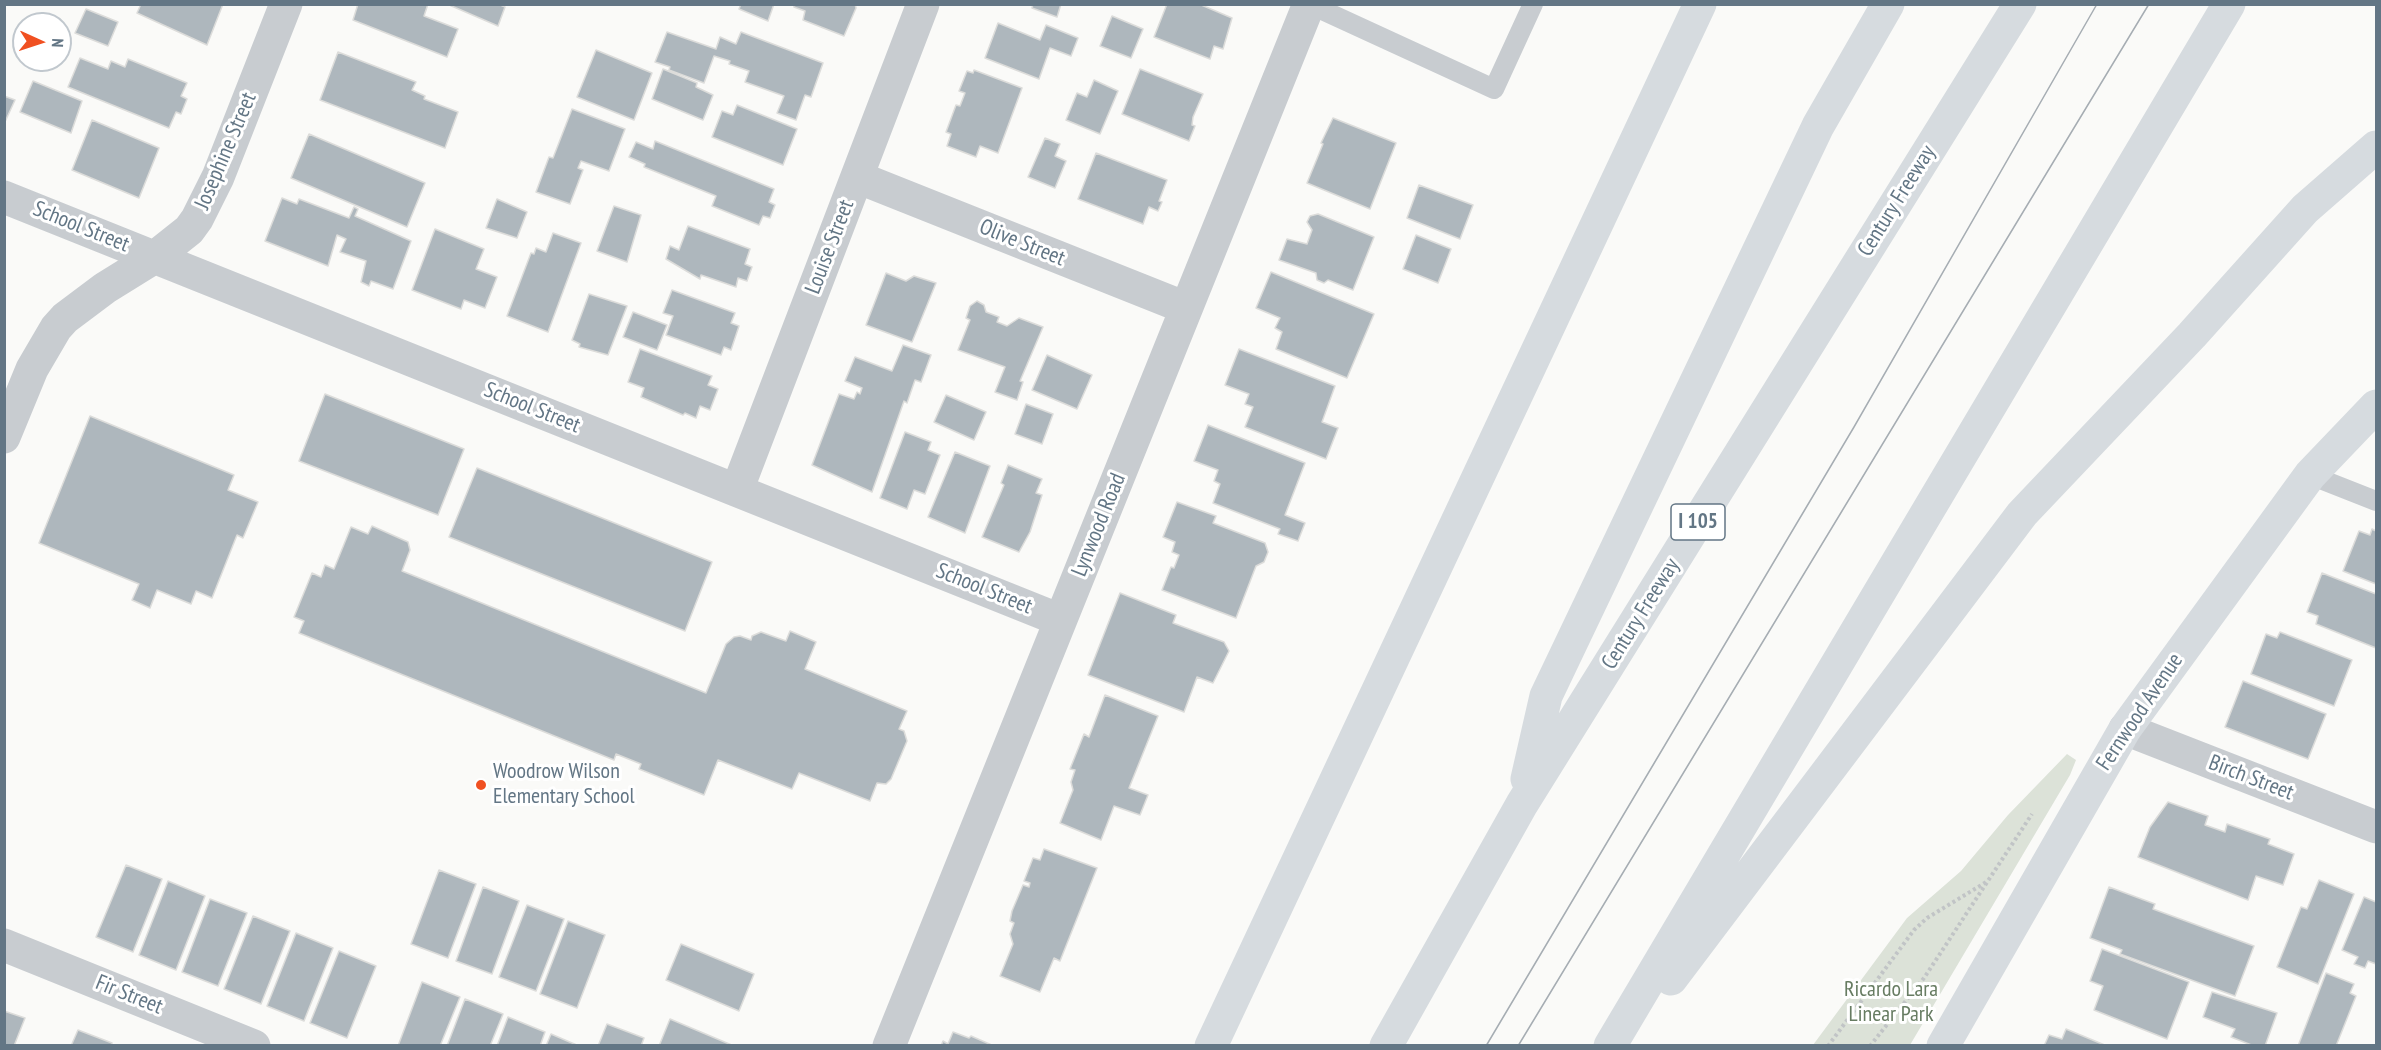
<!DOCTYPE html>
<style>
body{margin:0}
#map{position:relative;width:2381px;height:1050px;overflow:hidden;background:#fafaf8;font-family:"PT Sans Narrow",sans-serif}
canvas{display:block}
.frame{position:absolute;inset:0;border:6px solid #637685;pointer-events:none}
.north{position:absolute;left:12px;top:12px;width:60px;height:60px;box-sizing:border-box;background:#fff;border:2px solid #c1c8ce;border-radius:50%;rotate:93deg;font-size:16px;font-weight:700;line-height:24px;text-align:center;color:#637685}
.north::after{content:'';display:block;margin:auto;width:21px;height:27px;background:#f05021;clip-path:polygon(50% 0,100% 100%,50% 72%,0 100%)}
</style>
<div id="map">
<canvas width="2381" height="1050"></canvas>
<div class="frame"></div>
<div class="north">N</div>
</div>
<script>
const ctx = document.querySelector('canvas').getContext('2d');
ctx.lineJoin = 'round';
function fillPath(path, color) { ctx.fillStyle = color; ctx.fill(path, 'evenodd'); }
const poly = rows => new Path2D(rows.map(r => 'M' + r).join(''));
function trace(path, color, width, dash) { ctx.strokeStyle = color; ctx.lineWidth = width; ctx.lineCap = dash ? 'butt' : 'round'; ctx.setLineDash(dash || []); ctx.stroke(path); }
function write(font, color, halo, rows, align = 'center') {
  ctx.font = font + ' "PT Sans Narrow",sans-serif'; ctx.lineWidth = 6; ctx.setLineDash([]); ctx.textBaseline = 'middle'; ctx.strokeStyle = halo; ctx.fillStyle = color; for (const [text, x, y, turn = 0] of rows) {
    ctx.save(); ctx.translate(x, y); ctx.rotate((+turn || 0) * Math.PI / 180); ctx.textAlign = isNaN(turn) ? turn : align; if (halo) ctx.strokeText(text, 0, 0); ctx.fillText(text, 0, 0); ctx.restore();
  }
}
const green = poly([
 [2067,754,2076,760,2070,775,1910,1045,1813,1045,1907,918,1961,871,2008,815]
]);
const building = poly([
 [141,4,223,4,207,45,137,13,141,4],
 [358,4,428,4,424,16,458,29,447,57,353,20,358,4],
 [447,4,498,4,505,7,498,26,447,4],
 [741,4,774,4,768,21,739,9,741,4],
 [794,4,855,4,856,8,844,36,803,20,805,11,794,7,794,4],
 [1033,4,1061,4,1057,17,1032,8,1033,4],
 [1167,4,1199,4,1232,18,1223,49,1214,46,1210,59,1154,37,1167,4],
 [86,9,118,22,108,46,75,33,86,9],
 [1112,16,1143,29,1131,58,1100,46,1112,16],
 [998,23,1040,40,1046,25,1078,38,1071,56,1050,48,1039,79,985,58,998,23],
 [667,32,716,49,720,37,736,44,741,32,823,63,811,97,805,95,796,120,777,113,784,96,745,82,749,71,729,64,730,61,714,56,704,83,669,70,670,67,655,62,667,32],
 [596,50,652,73,634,120,577,97,596,50],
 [338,52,416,82,412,90,425,96,424,99,458,112,445,148,320,100,338,52],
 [80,58,108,69,111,61,125,67,128,59,187,83,181,96,187,99,181,114,176,112,169,128,68,87,80,58],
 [663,69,697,83,696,87,713,95,703,120,652,99,663,69],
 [1140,69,1203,94,1193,117,1192,125,1195,126,1189,141,1122,114,1140,69],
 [974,70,1022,88,998,153,980,146,976,157,947,146,951,134,946,132,956,105,960,106,965,93,959,91,967,71,973,73,974,70],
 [1094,80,1118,91,1100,134,1066,120,1077,93,1087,97,1094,80],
 [33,81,82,101,71,133,20,112,33,81],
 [4,96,15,100,4,124,4,96],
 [737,105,797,129,783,165,712,137,722,111,733,115,737,105],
 [572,109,625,129,609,171,581,161,578,168,583,170,570,204,536,192,549,157,553,158,572,109],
 [1333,118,1396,143,1370,209,1307,183,1323,144,1321,143,1333,118],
 [92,120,159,148,139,198,72,170,92,120],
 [309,134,425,183,407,227,291,178,309,134],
 [1045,138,1060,144,1055,156,1066,161,1055,188,1028,177,1045,138],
 [655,141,774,189,769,202,775,205,770,218,763,216,759,225,712,206,716,196,644,167,645,164,629,157,636,142,653,149,655,141],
 [1096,153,1167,180,1159,201,1162,202,1158,211,1149,207,1143,224,1078,199,1096,153],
 [1419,185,1473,205,1460,239,1407,218,1419,185],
 [282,198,297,204,299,199,349,218,354,207,358,209,355,216,411,241,393,289,371,281,369,286,361,282,366,261,340,252,346,239,337,235,328,266,265,241,282,198],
 [497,199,527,212,517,238,486,228,497,199],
 [614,206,641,215,627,262,597,251,614,206],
 [1318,214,1374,237,1353,290,1328,280,1324,283,1317,280,1316,273,1279,260,1287,239,1307,244,1312,230,1307,222,1310,216,1318,214],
 [688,226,750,249,745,264,752,267,747,281,738,278,736,287,701,275,700,279,666,259,670,246,679,250,688,226],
 [435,229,484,249,476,269,497,277,485,308,464,300,461,309,412,290,435,229],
 [553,233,581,243,548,332,507,316,531,253,534,254,536,248,546,252,553,233],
 [1416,235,1451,249,1438,283,1403,269,1416,235],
 [1271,272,1374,314,1347,378,1276,349,1282,332,1275,328,1280,318,1256,308,1271,272],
 [886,273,906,281,914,276,936,283,912,342,866,325,886,273],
 [672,290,735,313,731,323,739,326,731,350,724,347,721,355,666,335,673,316,663,313,672,290],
 [589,294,627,306,608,355,579,347,580,344,572,340,589,294],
 [977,301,984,305,986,312,999,317,997,322,1007,326,1019,318,1043,327,1020,381,1023,382,1017,400,995,392,1005,367,958,350,970,320,966,318,970,306,977,301],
 [633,312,667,325,657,350,623,337,633,312],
 [903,345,931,355,921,382,915,380,907,403,904,401,872,492,812,465,839,394,854,399,857,392,860,394,862,388,845,381,855,357,892,371,903,345],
 [640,349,712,376,708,385,718,389,710,410,700,406,696,418,685,413,683,415,641,397,644,388,628,382,640,349],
 [1239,349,1335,386,1322,422,1338,428,1326,459,1245,427,1253,407,1245,404,1249,394,1225,385,1239,349],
 [1047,355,1092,375,1077,409,1032,390,1047,355],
 [325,394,464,449,438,515,299,461,325,394],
 [946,395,986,412,974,440,934,422,946,395],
 [1026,404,1053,414,1042,444,1015,434,1026,404],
 [90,416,234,475,228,490,258,502,243,538,237,535,212,598,196,591,191,604,157,590,150,608,132,600,139,584,39,543,90,416],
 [1208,425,1305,463,1285,515,1305,523,1298,541,1278,534,1280,529,1213,503,1220,484,1214,481,1218,470,1194,461,1208,425],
 [905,432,931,442,928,450,940,455,925,494,914,490,907,509,880,498,905,432],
 [955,452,990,466,965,533,928,517,955,452],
 [1008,465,1042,479,1036,493,1042,495,1030,532,1019,552,982,537,1004,485,1001,483,1008,465],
 [477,468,712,562,685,631,449,537,477,468],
 [1177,502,1216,516,1213,523,1265,543,1268,552,1264,562,1256,566,1236,618,1162,590,1171,567,1174,568,1179,555,1172,552,1175,542,1163,537,1177,502],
 [372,526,408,542,410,550,402,571,706,693,726,644,734,637,740,636,751,640,752,636,761,632,786,641,790,631,816,642,805,669,907,711,899,729,904,731,907,741,891,779,886,784,877,783,870,801,799,773,792,789,718,760,704,795,639,769,641,764,616,754,614,760,299,633,304,621,294,617,312,573,321,577,325,565,334,569,351,527,368,534,372,526],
 [2372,529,2376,531,2376,584,2343,571,2359,531,2370,535,2372,529],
 [2322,573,2376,594,2376,648,2316,624,2318,616,2307,612,2322,573],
 [1120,593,1176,615,1173,623,1224,642,1229,651,1213,683,1197,677,1184,712,1088,675,1120,593],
 [2280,632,2352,660,2334,706,2251,674,2266,634,2277,638,2280,632],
 [2243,681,2326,714,2308,759,2225,727,2243,681],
 [1105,695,1158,716,1129,788,1148,795,1140,815,1114,806,1101,840,1060,823,1073,790,1071,782,1075,770,1070,769,1084,734,1089,737,1105,695],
 [2168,802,2208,816,2205,825,2225,832,2227,824,2270,839,2268,844,2294,854,2283,885,2256,876,2248,900,2138,857,2150,827,2168,802],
 [1044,849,1097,868,1060,961,1054,958,1040,992,1000,976,1013,944,1010,934,1014,923,1010,921,1012,911,1023,885,1029,887,1030,883,1024,881,1033,858,1040,860,1044,849],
 [126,865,162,879,133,952,96,937,126,865],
 [439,870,476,884,448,958,411,944,439,870],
 [2319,880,2354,894,2318,984,2277,967,2301,907,2307,909,2319,880],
 [168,881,205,896,176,970,139,955,168,881],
 [483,887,519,901,492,974,456,961,483,887],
 [2109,887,2155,904,2153,909,2254,946,2235,996,2120,954,2122,950,2090,938,2109,887],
 [2364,897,2376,902,2376,964,2368,961,2365,968,2354,964,2358,957,2342,950,2364,897],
 [210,899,247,913,218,986,182,972,210,899],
 [527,905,564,919,536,991,499,977,527,905],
 [253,916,290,931,261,1004,224,989,253,916],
 [568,921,605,935,577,1008,540,994,568,921],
 [296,933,333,948,304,1021,267,1006,296,933],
 [681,944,754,974,739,1011,666,980,681,944],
 [2102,949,2189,982,2167,1039,2094,1010,2103,986,2090,981,2102,949],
 [339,951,376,966,347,1038,310,1023,339,951],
 [2326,973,2354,984,2350,993,2356,996,2336,1046,2298,1046,2326,973],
 [422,982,460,997,440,1046,398,1046,422,982],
 [2212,992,2277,1013,2265,1046,2254,1046,2231,1037,2235,1029,2203,1017,2212,992],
 [465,999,503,1014,490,1046,447,1046,465,999],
 [4,1011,25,1018,14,1046,4,1046,4,1011],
 [508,1017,545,1032,540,1046,497,1046,508,1017],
 [670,1019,734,1046,659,1046,670,1019],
 [607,1024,644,1038,641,1046,598,1046,607,1024],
 [2066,1029,2107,1046,2044,1046,2049,1035,2062,1039,2066,1029],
 [78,1030,112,1043,111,1046,71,1046,78,1030],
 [953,1032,969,1038,971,1036,994,1046,941,1046,943,1041,948,1044,953,1032],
 [551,1034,579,1046,546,1046,551,1034]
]);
const path = poly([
 [1828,1046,1914,930,1927,918,1988,881],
 [1870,1046,1924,978,2032,814]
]);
const lane = poly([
 [1309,4,1494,89,1533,4],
 [2310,475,2376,501]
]);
const street = poly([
 [857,177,1186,308],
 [4,197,1060,620],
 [4,437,32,369,56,328,65,318,105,288,155,257,189,230,197,219,218,177,286,4],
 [737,490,923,4],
 [2125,729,2376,827],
 [4,945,254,1046],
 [889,1046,1309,4]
]);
const secondary = poly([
 [1943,1046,2125,729,2310,475,2376,406]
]);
const highway = poly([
 [1527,779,1546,696,1818,126,1888,4],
 [1671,979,2022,514,2192,335,2305,209,2376,147],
 [1211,1046,1700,4],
 [1386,1046,1522,804,2020,4],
 [1610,1046,2229,4]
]);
const tram = poly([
 [1486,1046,1854,427,2097,4],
 [1518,1046,2149,4]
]);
const markers = [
 [481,785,6,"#f05021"]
];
const shields = [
 [1698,522,54]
];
const shieldNames = [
 ["I 105",1698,522]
];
const streetNames = [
 ["Josephine Street",226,151,-67],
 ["Century Freeway",1897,201,-58],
 ["School Street",81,227,22],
 ["Olive Street",1022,243,22],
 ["Louise Street",830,247,-69],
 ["School Street",532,408,22],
 ["Lynwood Road",1099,525,-68],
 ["School Street",984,589,22],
 ["Century Freeway",1641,614,-58],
 ["Fernwood Avenue",2140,712,-56],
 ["Birch Street",2251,778,21],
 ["Fir Street",129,995,22]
];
const poiNames = [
 ["Woodrow Wilson",493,772],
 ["Elementary School",493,797]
];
const parkNames = [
 ["Ricardo Lara",1891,990],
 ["Linear Park",1891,1015]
];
fillPath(green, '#dce2d8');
fillPath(building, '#aeb7bd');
trace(building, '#dcdcda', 1.5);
trace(path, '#c1c4c6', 4, [3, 3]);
trace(lane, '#c8ccd0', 20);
trace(street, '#c8ccd0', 33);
trace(secondary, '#d6dbdf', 33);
trace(highway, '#d6dbdf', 33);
trace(tram, '#a6adb3', 1.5);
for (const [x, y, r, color] of markers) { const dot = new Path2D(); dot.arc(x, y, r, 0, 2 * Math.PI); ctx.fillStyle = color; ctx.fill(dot); trace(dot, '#fff', 2); }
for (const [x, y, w] of shields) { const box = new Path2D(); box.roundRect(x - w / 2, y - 18, w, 36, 4.5); ctx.fillStyle = '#fff'; ctx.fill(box); trace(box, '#637685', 1.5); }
write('bold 21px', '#637685', null, shieldNames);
write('22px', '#637685', '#fff', streetNames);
write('22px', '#637685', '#fff', poiNames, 'left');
write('22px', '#677c62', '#fff', parkNames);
</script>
